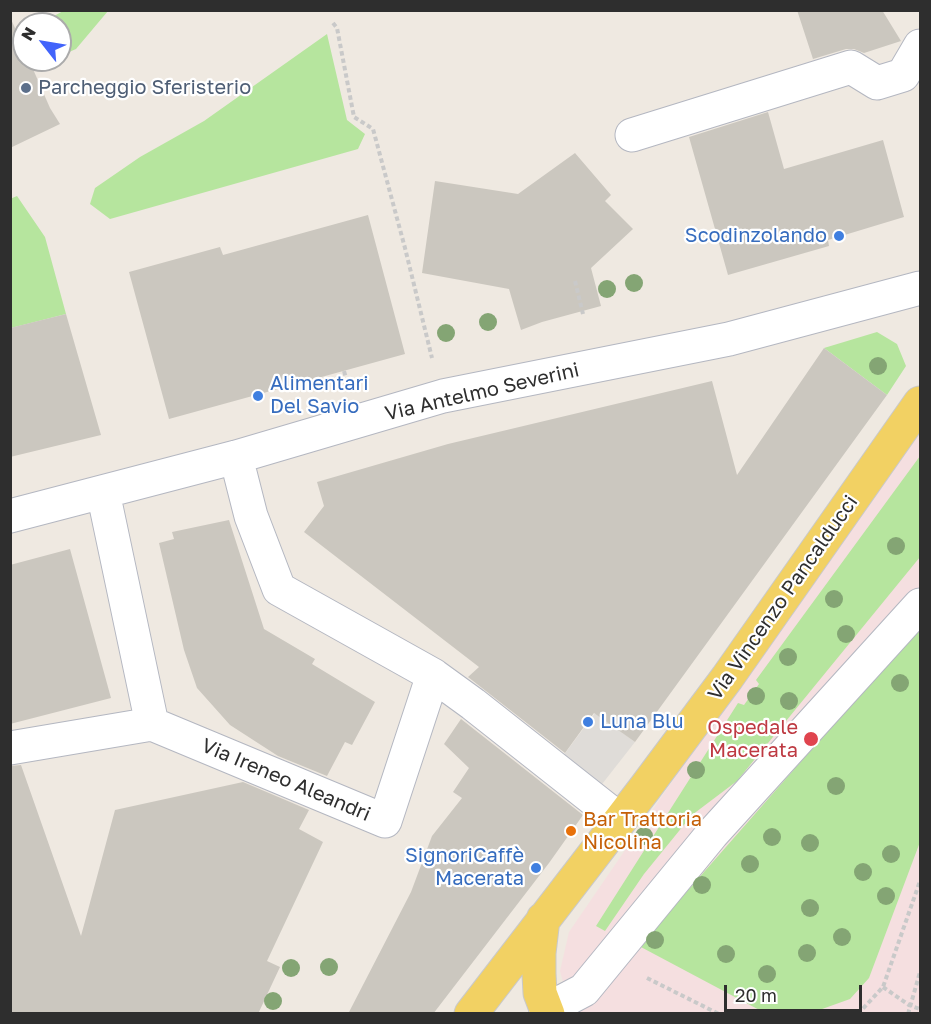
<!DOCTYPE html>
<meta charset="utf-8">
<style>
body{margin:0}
#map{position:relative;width:931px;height:1024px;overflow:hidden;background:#efe9e1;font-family:"Golos Text",sans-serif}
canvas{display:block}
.frame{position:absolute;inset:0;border:12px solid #2e2e2e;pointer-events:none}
.north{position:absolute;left:12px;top:12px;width:60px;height:60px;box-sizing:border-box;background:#fff;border:2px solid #ababab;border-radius:50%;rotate:301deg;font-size:16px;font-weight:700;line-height:24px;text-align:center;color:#2e2e2e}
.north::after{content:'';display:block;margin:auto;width:21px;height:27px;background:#4264fb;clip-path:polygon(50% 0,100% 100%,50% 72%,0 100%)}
.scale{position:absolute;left:724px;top:985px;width:138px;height:27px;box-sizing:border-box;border:3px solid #2e2e2e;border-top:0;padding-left:8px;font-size:18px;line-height:21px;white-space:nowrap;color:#2e2e2e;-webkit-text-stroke:4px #fff;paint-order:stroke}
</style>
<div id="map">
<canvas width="931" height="1024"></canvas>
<div class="frame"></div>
<div class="north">N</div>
<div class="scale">20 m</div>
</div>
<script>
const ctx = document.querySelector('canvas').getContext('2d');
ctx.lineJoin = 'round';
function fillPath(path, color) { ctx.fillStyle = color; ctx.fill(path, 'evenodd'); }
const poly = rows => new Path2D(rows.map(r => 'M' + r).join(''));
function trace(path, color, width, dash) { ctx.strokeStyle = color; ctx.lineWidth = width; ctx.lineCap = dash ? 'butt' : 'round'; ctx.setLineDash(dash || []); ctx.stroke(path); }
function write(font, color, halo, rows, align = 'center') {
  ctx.font = font + ' "Golos Text",sans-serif'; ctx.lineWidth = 4.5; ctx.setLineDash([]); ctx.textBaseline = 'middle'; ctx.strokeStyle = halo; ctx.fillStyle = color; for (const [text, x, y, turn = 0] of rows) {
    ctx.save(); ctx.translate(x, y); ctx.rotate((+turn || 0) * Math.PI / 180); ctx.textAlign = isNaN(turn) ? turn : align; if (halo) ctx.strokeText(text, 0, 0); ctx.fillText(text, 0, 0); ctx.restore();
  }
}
const medical = poly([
 [920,428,920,1013,575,1013,569,1004,560,971,569,932,775,631]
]);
const green = poly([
 [63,11,108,11,76,49,60,56,60,24,40,24],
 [327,34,347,120,365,134,358,149,110,219,90,204,95,188,140,157,204,121],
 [17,196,45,237,66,314,11,328,10,199],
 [877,332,897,344,906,366,887,395,824,348],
 [920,456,920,557,737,781,692,815,644,874,605,931,596,926,738,703,744,705,759,684,756,680],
 [920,626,920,842,869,978,850,999,811,1013,765,1013,639,946]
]);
const plaza = poly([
 [595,713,635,742,599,788,560,760]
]);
const building = poly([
 [797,10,882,10,901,41,864,53,854,49,846,49,813,59],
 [10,17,24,48,24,60,29,60,50,108,60,124,10,148],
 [768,112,784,169,883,140,904,217,828,240,829,246,728,275,689,137],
 [575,153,611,195,605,201,633,229,591,268,601,306,542,322,521,330,509,289,422,273,435,181,518,194],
 [368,215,405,354,169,419,129,272,220,247,223,255],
 [66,314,101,435,10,457,10,328],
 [824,348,887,395,635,742,594,713,565,753,468,677,479,667,304,532,324,506,317,482,448,444,712,381,737,475],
 [229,520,264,629,315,659,312,664,375,702,352,745,345,742,327,776,278,756,230,725,197,688,184,650,159,543,174,539,172,532],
 [70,549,111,698,10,724,10,565],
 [461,719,583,815,549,863,433,1014,348,1014,411,892,432,836,462,798,453,792,469,768,444,744],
 [21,765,81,936,115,810,243,782,309,810,299,829,323,842,267,961,280,967,258,1014,10,1014,10,766]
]);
const path = poly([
 [333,23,337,28,354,117,373,129,405,248,432,358],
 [575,281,583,314],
 [344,371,346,378],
 [321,378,322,384],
 [647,978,719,1014],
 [883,987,909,1005,920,1009],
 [858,1014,883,987,920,881],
 [908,1014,920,972]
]);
const minor = poly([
 [632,135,851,67,877,83,903,75,920,46],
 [103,492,152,724],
 [10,516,236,457,443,396,729,339,920,288],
 [433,675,473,704,620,820],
 [10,748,152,724,385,821,433,675,279,589,251,516,236,457],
 [546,1010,584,990,712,834,920,605]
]);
const major = poly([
 [543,919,539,953,539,974,540,993,548,1014],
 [471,1014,645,788,727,678,920,403]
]);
const trees = [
 [634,283],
 [607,289],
 [488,322],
 [446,333],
 [878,366],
 [896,546],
 [834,599],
 [846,634],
 [788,657],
 [900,683],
 [756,696],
 [789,701],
 [696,770],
 [836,786],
 [644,836],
 [772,837],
 [810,843],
 [891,854],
 [750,864],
 [863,872],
 [702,885],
 [886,896],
 [810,908],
 [842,937],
 [655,940],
 [807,953],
 [726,954],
 [329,967],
 [291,968],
 [767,974],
 [273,1001]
];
const markers = [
 [26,88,6,"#5c6f8a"],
 [839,236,6,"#3f7fe0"],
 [258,396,6,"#3f7fe0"],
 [588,722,6,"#3f7fe0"],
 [811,739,8,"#e0444e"],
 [571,831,6,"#e8710a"],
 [536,868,6,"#3f7fe0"]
];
const serviceNames = [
 ["Parcheggio Sferisterio",38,88]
];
const shopNames = [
 ["Scodinzolando",827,236],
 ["Alimentari",270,384,"left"],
 ["Del Savio",270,407,"left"],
 ["Luna Blu",600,722,"left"],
 ["SignoriCaffè",524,856],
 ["Macerata",524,879]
];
const streetNames = [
 ["Via Antelmo Severini",482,392,-13],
 ["Via Vincenzo Pancalducci",783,598,-55],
 ["Via Ireneo Aleandri",286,780,23]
];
const healthNames = [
 ["Ospedale",798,728],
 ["Macerata",798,751]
];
const foodNames = [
 ["Bar Trattoria",583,820],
 ["Nicolina",583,843]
];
fillPath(medical, '#f5dfe0');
fillPath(green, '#b6e59e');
fillPath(plaza, '#dfdcd8');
fillPath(building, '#cbc7bf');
trace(minor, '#b4b7c1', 35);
trace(major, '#c9c9c9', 35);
trace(path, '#c9c9c9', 4, [4.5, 3]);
trace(minor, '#fff', 33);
trace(major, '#f2d163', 33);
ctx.fillStyle = '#84a574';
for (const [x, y] of trees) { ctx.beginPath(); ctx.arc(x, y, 9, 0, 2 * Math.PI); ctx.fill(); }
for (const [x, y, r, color] of markers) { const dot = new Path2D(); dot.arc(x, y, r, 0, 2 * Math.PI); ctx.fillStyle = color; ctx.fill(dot); trace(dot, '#fff', 2); }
write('20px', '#4e5e75', '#fff', serviceNames, 'left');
write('20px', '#366cbe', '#fff', shopNames, 'right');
write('20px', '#2e2e2e', '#fff', streetNames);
write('20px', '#be3a42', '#fff', healthNames, 'right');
write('20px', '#c56008', '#fff', foodNames, 'left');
</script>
